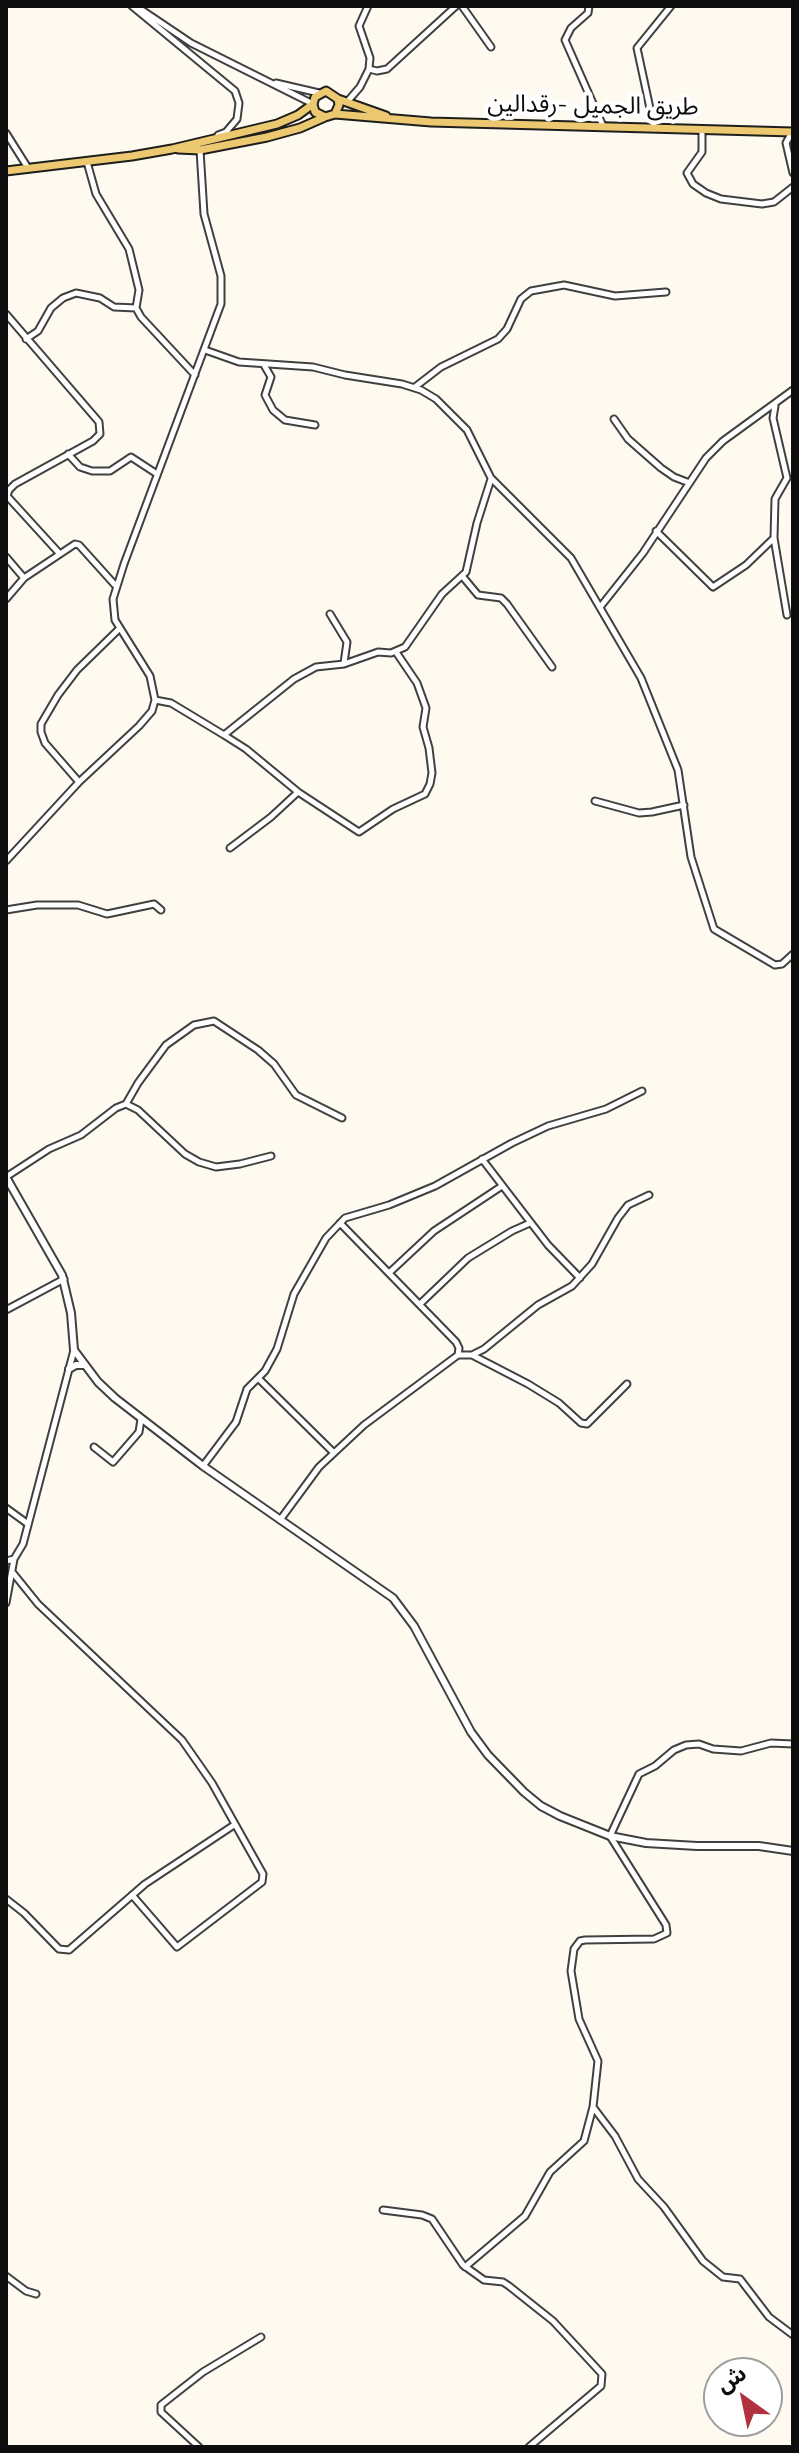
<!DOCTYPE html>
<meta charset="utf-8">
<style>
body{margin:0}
#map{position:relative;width:799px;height:2453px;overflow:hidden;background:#fefaef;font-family:"PT Serif","Noto Sans Arabic",serif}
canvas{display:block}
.frame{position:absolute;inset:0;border:8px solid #0d0d0d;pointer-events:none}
.north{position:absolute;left:703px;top:2357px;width:80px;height:80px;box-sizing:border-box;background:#fff;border:2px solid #9e9e9e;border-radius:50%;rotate:327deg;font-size:22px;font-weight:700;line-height:32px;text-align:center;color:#0d0d0d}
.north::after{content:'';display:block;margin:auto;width:28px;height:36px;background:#b1323d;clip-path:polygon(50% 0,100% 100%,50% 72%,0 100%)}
</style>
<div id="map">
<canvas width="799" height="2453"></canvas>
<div class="frame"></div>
<div class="north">ش</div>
</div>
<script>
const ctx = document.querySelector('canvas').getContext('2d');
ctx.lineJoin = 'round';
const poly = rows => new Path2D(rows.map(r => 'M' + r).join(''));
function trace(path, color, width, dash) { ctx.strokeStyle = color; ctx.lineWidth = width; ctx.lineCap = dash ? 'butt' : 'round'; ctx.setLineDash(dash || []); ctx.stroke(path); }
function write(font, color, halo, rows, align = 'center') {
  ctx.font = font + ' "PT Serif","Noto Sans Arabic",serif'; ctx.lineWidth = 8; ctx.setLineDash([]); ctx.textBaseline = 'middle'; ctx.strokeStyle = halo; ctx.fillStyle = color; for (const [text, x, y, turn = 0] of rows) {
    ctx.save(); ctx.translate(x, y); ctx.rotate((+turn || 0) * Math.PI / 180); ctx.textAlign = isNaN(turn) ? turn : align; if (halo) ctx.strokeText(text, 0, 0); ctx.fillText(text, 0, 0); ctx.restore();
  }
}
const minor = poly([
 [132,6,235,91,239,103,237,119,226,132,218,135],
 [462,6,491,47],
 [589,6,588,13,571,28,565,40,603,126],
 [139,8,191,43,313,104],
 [369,69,377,71,387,69,456,6],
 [276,83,319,93],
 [347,102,360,87,369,69,370,58,359,26,368,6],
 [654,127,637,48,671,6],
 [702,129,702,152,687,173,693,184,706,193,721,199,762,204,774,202,793,187],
 [792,132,786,143,793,173],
 [6,133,28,168],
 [87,162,96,194,129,249,139,290,136,308,141,317,195,375],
 [6,314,99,422,100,434,93,441,15,484,9,490,7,496,59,553],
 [26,339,38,331,51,308,63,298,76,293,100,298,114,307,136,308],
 [205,350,239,362,313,367,345,375,402,384,421,390,436,399,467,430,491,478,571,558,641,678,678,770,691,857,714,929,775,965,782,964,793,954],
 [264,365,271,377,265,395,273,410,285,420,315,425],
 [415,387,441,367,498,339,507,329,521,299,531,291,564,285,615,296,666,292],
 [775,406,773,418,787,478,775,499,774,538,787,615],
 [614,419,628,439,661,468,674,477,687,482],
 [68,454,80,467,92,471,110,471,131,457,157,474],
 [656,531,713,587,746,565,774,538],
 [6,557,24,578],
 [463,577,478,595,501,598,507,604,552,667],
 [6,599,24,578,75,544,79,545,115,585],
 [601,606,643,553,706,458,723,441,793,390],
 [330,614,347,642,344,663],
 [155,700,171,703,224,735,246,749,298,792,359,832,393,809,425,794,430,784,432,773,429,748,423,727,426,708,417,683,396,652],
 [224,735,294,679,316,667,344,664,378,652,391,653,405,647,442,594,466,572,477,523,491,479],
 [79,782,45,743,41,732,41,724,58,695,77,670,119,629],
 [595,801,639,813,652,812,684,805],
 [230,848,271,817,298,792],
 [6,861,79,782,139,726,152,711,155,700,150,676,115,620,113,599,124,564,221,304,221,276,204,214,200,150,198,148],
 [6,910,37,905,78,905,107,914,154,904,161,910],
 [126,1104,138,1083,166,1045,194,1025,214,1021,258,1050,274,1064,296,1095,342,1118],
 [482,1159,548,1245,580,1278],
 [6,1177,49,1149,81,1135,116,1108,126,1104,138,1110,185,1154,199,1162,216,1167,240,1164,271,1156],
 [340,1223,456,1342,459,1348,458,1355],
 [389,1273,434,1231,502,1186],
 [420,1304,468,1258,512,1231,530,1223],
 [6,1310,64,1279],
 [472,1355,528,1384,559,1403,581,1423,587,1424,627,1384],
 [258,1378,334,1453],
 [94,1447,113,1462,139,1432,141,1419],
 [203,1466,236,1422,247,1389,265,1371,277,1349,294,1294,326,1238,345,1218,389,1205,435,1186,512,1143,548,1126,606,1109,642,1091],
 [6,1508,28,1524],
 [280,1520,319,1467,364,1425,458,1355,472,1355,484,1349,538,1305,572,1286,592,1264,618,1218,628,1205,649,1195],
 [6,1561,14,1559,23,1544,74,1350],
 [13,1573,38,1604,182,1740,212,1783,263,1874,262,1882,177,1947,132,1895],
 [6,1603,14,1559],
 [6,1899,24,1913,59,1949,69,1950,145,1884,234,1825],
 [593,2107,598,2061,579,2019,571,1971,574,1949,580,1941,585,1940,654,1939,667,1933,666,1925,610,1836,639,1774,655,1766,674,1750,686,1745,699,1744,713,1749,741,1751,771,1743,793,1744],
 [383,2210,422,2215,432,2219,463,2265,484,2280,503,2282,509,2286,553,2321,602,2374,601,2386,529,2447],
 [465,2267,525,2216,550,2172,584,2141,593,2107,615,2136,638,2179,664,2207,703,2261,723,2277,740,2279,769,2317,793,2335],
 [6,2276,26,2291,36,2294],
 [199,2447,161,2412,161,2405,203,2372,261,2337]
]);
const tertiary = poly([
 [6,1177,62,1275,71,1313,74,1350,98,1382,115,1398,203,1466,393,1598,414,1626,471,1732,488,1755,524,1792,541,1806,560,1816,610,1836,646,1843,697,1846,759,1846,793,1851],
 [69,1369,76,1365,84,1365]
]);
const primary = poly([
 [338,99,339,105,335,114,325,117,315,112,313,104,315,97,326,91,338,99,386,116],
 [335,114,431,122,793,132],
 [178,149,200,150,267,137,300,128,325,117],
 [6,171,132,156,172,149,277,124,298,115,313,104]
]);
const streetNames = [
 ["طريق الجميل -رقدالين",593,106,1]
];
trace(minor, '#404040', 9);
trace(tertiary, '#404040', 10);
trace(primary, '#1e1e1e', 11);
trace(minor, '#fff', 5);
trace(tertiary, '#fff', 6);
trace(primary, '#ecc970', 7);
write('24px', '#0d0d0d', '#fff', streetNames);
</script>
